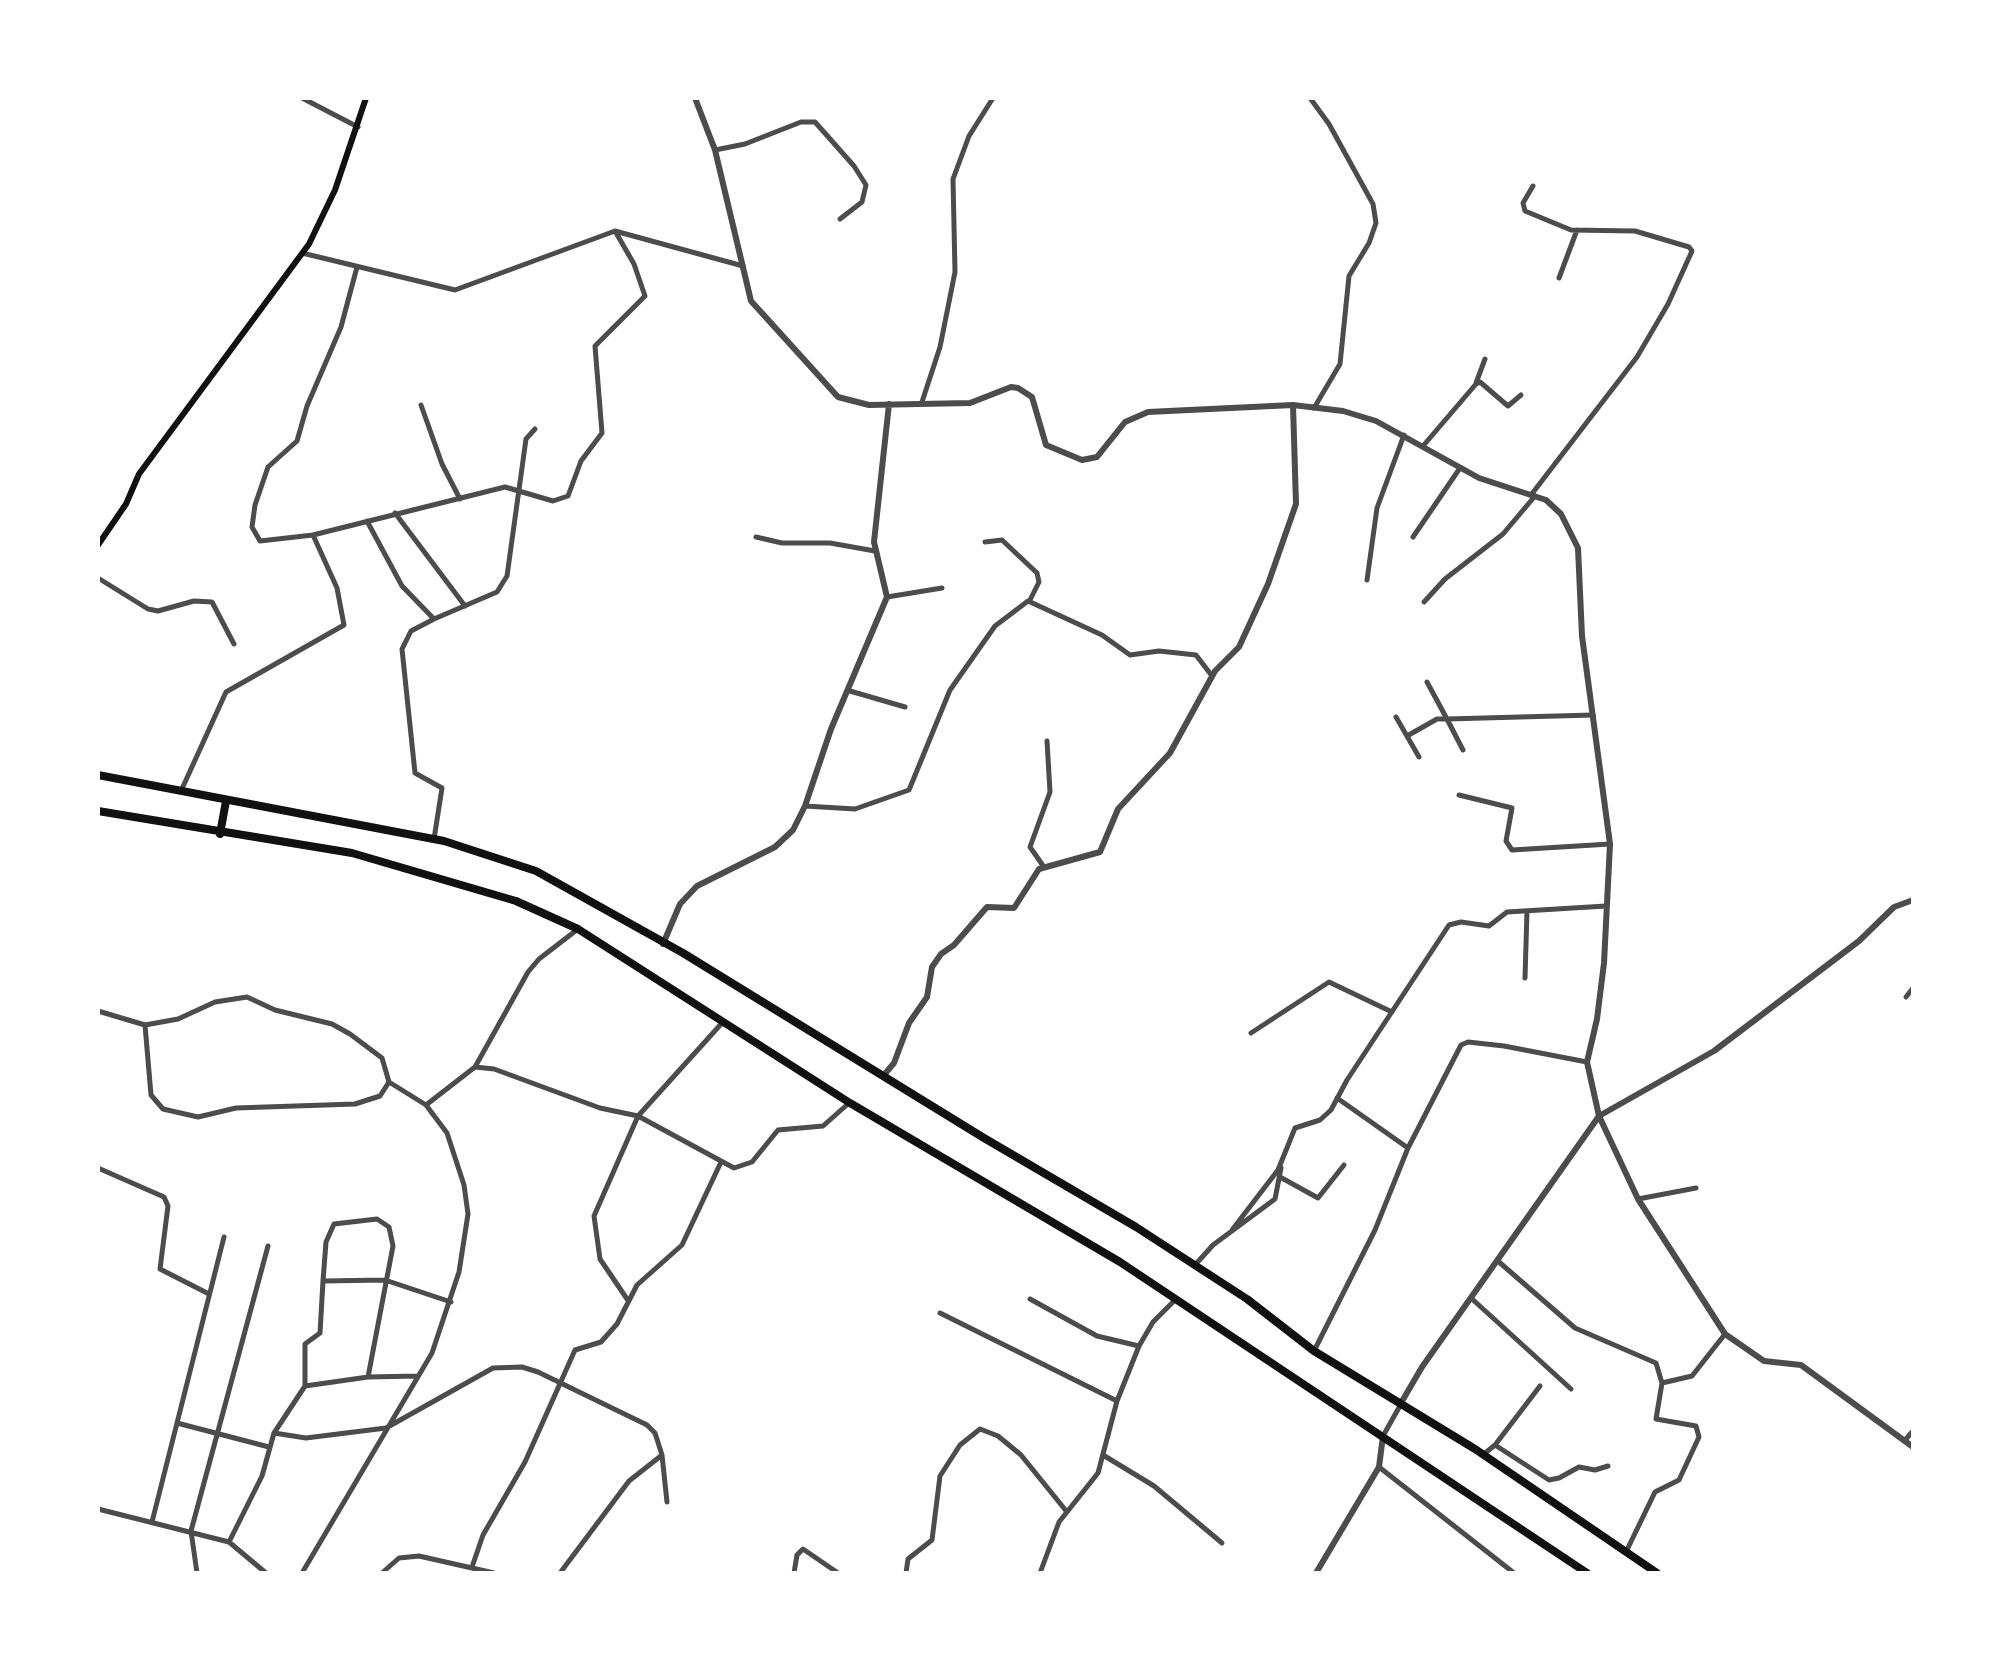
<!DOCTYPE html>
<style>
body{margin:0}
#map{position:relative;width:2011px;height:1671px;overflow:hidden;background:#fff;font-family:Georgia,serif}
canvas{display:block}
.frame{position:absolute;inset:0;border:100px solid #fff;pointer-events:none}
</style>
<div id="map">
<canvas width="2011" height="1671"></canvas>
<div class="frame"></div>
</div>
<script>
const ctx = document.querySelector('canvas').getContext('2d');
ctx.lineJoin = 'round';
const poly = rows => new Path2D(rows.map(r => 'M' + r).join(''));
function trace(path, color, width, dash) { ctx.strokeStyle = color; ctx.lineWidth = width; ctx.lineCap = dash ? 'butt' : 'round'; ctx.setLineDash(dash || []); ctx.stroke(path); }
const minor = poly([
 [302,98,358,127],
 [1310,98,1329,124,1373,204,1376,223,1369,243,1349,276,1340,364,1314,408],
 [715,150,745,144,801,122,815,122,854,166,866,185,862,202,840,219],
 [302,253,455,290,615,231,743,266],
 [1559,278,1577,230],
 [1476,383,1485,359],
 [922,402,940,347,955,272,953,179,969,136,993,98],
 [421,405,442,464,460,499],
 [1423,446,1476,384,1480,382,1508,406,1521,395],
 [1531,495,1637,357,1668,304,1692,251,1689,247,1635,231,1571,230,1525,211,1523,203,1533,186],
 [395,513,465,606],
 [367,521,402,586,434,619,497,592,507,576,526,439,535,429],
 [313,535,260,541,252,527,255,505,268,467,297,441,307,406,341,327,357,267],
 [756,537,782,543,830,543,875,551],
 [1413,537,1460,468],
 [985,542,1002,540,1037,573,1039,582,1030,600],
 [98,578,148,609,158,611,194,601,212,602,234,644],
 [1367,580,1377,508,1404,435],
 [887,597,942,588],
 [1424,602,1445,579,1503,534,1535,496],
 [434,619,411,631,402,649,415,773,442,788,434,839],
 [1427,682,1447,719,1593,715],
 [850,691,905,707],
 [1396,717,1419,757],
 [1407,736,1437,719,1447,719,1463,750],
 [181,791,226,692,344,625,337,588,313,535,505,487,553,501,568,496,581,461,602,433,595,346,645,296,634,264,615,231],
 [1459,795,1512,808,1506,841,1512,850,1610,844],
 [805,806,855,809,909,790,950,690,995,626,1028,601,1102,635,1130,655,1159,651,1196,655,1212,676],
 [1044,867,1030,847,1050,792,1047,741],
 [1525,978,1527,911],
 [1906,997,1913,988],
 [98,1011,145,1025,178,1019,215,1002,247,997,275,1010,332,1024,350,1034,382,1058,389,1082],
 [145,1025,151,1095,163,1109,198,1117,236,1108,355,1104,380,1096,389,1082,426,1105],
 [1251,1033,1329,982,1392,1012],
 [475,1067,494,1069,600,1108,638,1116,734,1168,752,1162,778,1130,823,1126,849,1103],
 [1337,1098,1408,1148],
 [98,1168,164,1197,168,1206,160,1269,209,1294],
 [1280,1177,1318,1198,1344,1165],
 [1638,1199,1696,1188],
 [1232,1230,1278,1170,1295,1128,1320,1120,1331,1110,1347,1080,1449,925,1461,922,1489,926,1507,912,1606,906],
 [1499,1262,1575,1328,1656,1363,1662,1383],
 [1195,1265,1213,1245,1275,1199,1281,1168],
 [323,1281,326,1242,334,1224,377,1219,389,1227,393,1246,368,1377],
 [1471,1298,1571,1389],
 [627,1299,600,1259,594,1216,638,1116,722,1023],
 [1030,1299,1097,1336,1139,1346],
 [940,1313,1117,1401],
 [1314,1351,1375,1230,1408,1148,1461,1045,1468,1042,1504,1046,1587,1062],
 [305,1386,305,1344,320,1333,323,1281,385,1280,451,1302],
 [177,1423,269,1447],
 [274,1433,306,1438,386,1428,493,1368,522,1367,538,1372,647,1425,655,1433,662,1455,667,1502],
 [1383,1436,1401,1404],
 [1906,1439,1913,1431],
 [1495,1445,1549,1480,1559,1478,1579,1467,1595,1470,1608,1466],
 [1484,1454,1495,1445,1540,1386],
 [1103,1455,1154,1486,1222,1543],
 [1379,1467,1514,1573],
 [98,1509,229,1542,266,1573],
 [152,1522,224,1237],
 [229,1542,262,1476,274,1433,305,1386,368,1377,418,1376],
 [1626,1552,1655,1492,1679,1480,1699,1437,1696,1426,1656,1419,1662,1383,1692,1376,1725,1334],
 [472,1567,483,1535,525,1462,575,1350,601,1342,617,1324,637,1285,682,1245,721,1162],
 [197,1573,191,1531,268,1246],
 [302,1573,432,1353,459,1272,468,1214,464,1185,447,1133,426,1105,475,1067,528,972,539,959,578,929],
 [382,1573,399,1558,419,1556,494,1573],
 [560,1573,629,1481,662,1455],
 [794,1573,797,1555,803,1549,838,1573],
 [906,1573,908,1559,932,1540,940,1476,960,1445,980,1429,998,1436,1021,1455,1067,1512],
 [1040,1573,1059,1522,1098,1473,1117,1401,1139,1346,1153,1322,1175,1300]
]);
const tertiary = poly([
 [695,98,715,150,751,301,838,397,869,405,970,403,1011,387,1018,388,1032,397,1046,445,1082,460,1097,457,1125,422,1148,412,1293,405,1343,411,1376,421,1479,478,1546,500,1561,514,1578,548,1582,636,1610,844,1604,963,1597,1019,1587,1062,1599,1116,1638,1199,1725,1334,1764,1361,1801,1365,1913,1447],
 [663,944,680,904,697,886,775,847,793,830,805,806,831,729,887,597,874,542,889,404],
 [884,1075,894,1063,909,1023,927,997,932,967,941,954,954,945,987,907,1014,908,1039,869,1100,852,1118,809,1170,753,1215,671,1239,647,1268,584,1296,504,1293,405],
 [1401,1403,1422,1367,1599,1116,1714,1051,1859,941,1894,907,1913,900],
 [1316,1573,1379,1467,1383,1436]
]);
const secondary = poly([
 [98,545,126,504,139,474,309,244,335,190,366,98]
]);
const trunk = poly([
 [98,775,444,841,536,871,683,953,984,1138,1136,1227,1247,1299,1314,1351,1475,1449,1657,1573],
 [98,811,352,853,516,901,578,929,850,1103,1120,1262,1587,1573],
 [220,834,226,801]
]);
trace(minor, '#4c4c4c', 5);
trace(tertiary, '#4c4c4c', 6);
trace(secondary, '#111', 6);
trace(trunk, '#111', 8);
</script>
